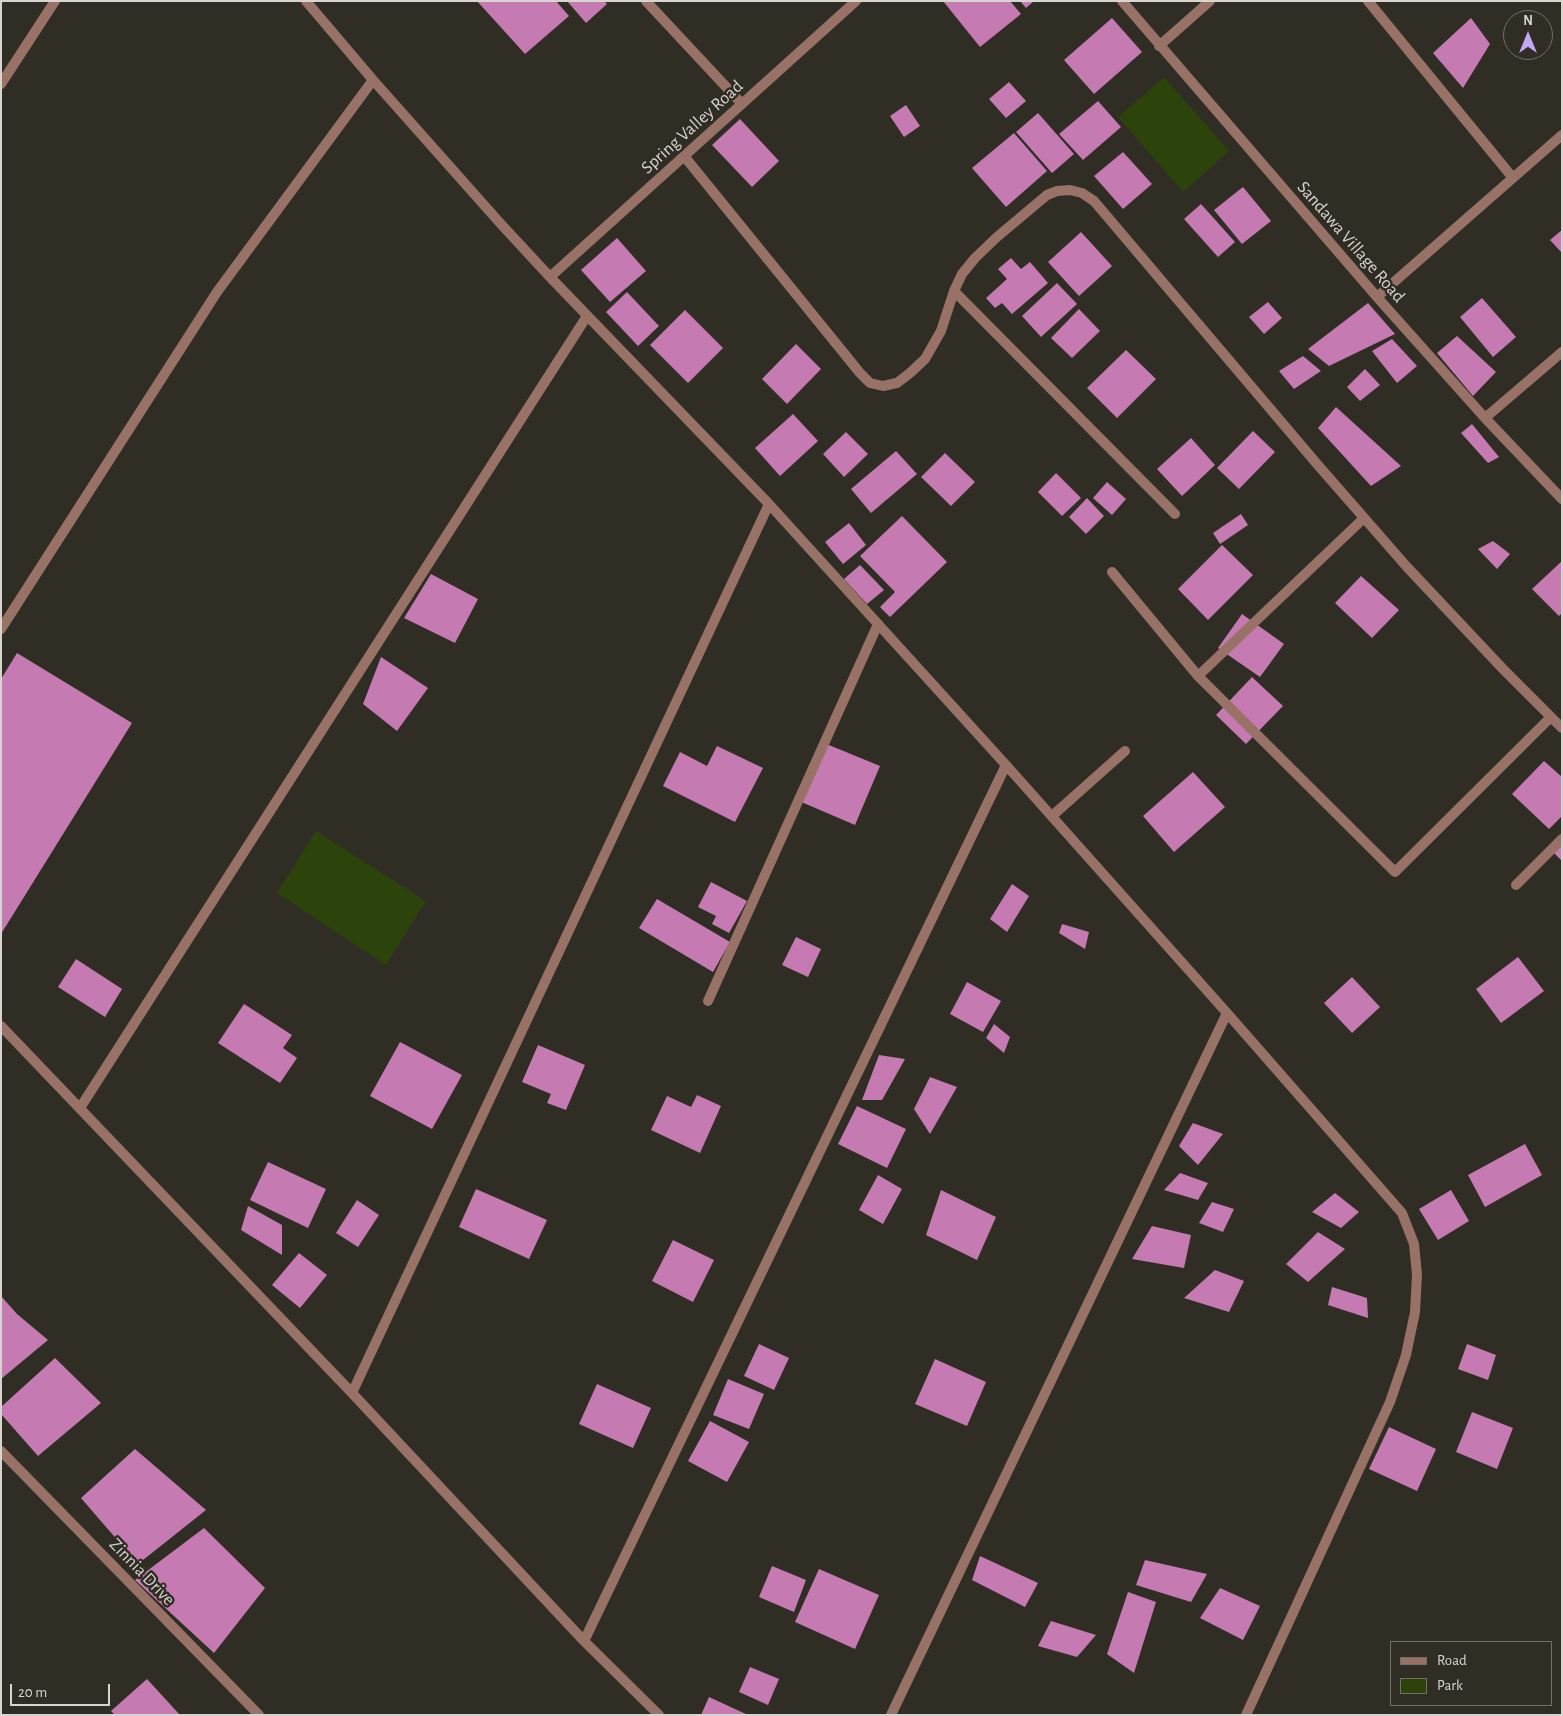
<!DOCTYPE html>
<style>
body{margin:0}
#map{position:relative;width:1563px;height:1716px;overflow:hidden;background:#302d25;font-family:"Alegreya Sans",sans-serif}
canvas{display:block}
.frame{position:absolute;inset:0;border:2px solid #d8d5d1;pointer-events:none}
.legend{position:absolute;left:1390px;top:1641px;width:162px;height:65px;box-sizing:border-box;background:#302d25;border:1px solid #73706a;margin:0;padding:6px 9px;list-style:none;font-size:15px;color:#d8d5d1}
.legend li{display:flex;align-items:center;gap:10px;height:25px}
.legend b{width:25px;border:1px solid #73706a}
.north{position:absolute;left:1503px;top:10px;width:50px;height:50px;box-sizing:border-box;background:#302d25;border:1px solid #73706a;border-radius:50%;rotate:0deg;font-size:14px;font-weight:700;line-height:20px;text-align:center;color:#d8d5d1}
.north::after{content:'';display:block;margin:auto;width:18px;height:22px;background:#c2a7f2;clip-path:polygon(50% 0,100% 100%,50% 72%,0 100%)}
.scale{position:absolute;left:10px;top:1684px;width:100px;height:22px;box-sizing:border-box;border:2px solid #d8d5d1;border-top:0;padding-left:6px;font-size:15px;line-height:18px;white-space:nowrap;color:#d8d5d1;-webkit-text-stroke:4px #302d25;paint-order:stroke}
</style>
<div id="map">
<canvas width="1563" height="1716"></canvas>
<div class="frame"></div>
<ul class="legend">
<li><b style="height:6px;background:#987167"></b>Road</li>
<li><b style="height:14px;background:#2d430c"></b>Park</li>
</ul>
<div class="north">N</div>
<div class="scale">20 m</div>
</div>
<script>
const ctx = document.querySelector('canvas').getContext('2d');
ctx.lineJoin = 'round';
function fillPath(path, color) { ctx.fillStyle = color; ctx.fill(path, 'evenodd'); }
const poly = rows => new Path2D(rows.map(r => 'M' + r).join(''));
function trace(path, color, width, dash) { ctx.strokeStyle = color; ctx.lineWidth = width; ctx.lineCap = dash ? 'butt' : 'round'; ctx.setLineDash(dash || []); ctx.stroke(path); }
function write(font, color, halo, rows, align = 'center') {
  ctx.font = font + ' "Alegreya Sans",sans-serif'; ctx.lineWidth = 5; ctx.setLineDash([]); ctx.textBaseline = 'middle'; ctx.strokeStyle = halo; ctx.fillStyle = color; for (const [text, x, y, turn = 0] of rows) {
    ctx.save(); ctx.translate(x, y); ctx.rotate((+turn || 0) * Math.PI / 180); ctx.textAlign = isNaN(turn) ? turn : align; if (halo) ctx.strokeText(text, 0, 0); ctx.fillText(text, 0, 0); ctx.restore();
  }
}
const green = poly([
 [1164,77,1229,151,1183,192,1118,117],
 [316,831,426,901,386,965,277,893]
]);
const building = poly([
 [477,1,556,1,569,16,525,54],
 [567,1,604,1,607,4,586,23],
 [943,1,1010,1,1021,14,980,47],
 [1020,1,1034,1,1026,8],
 [1112,18,1142,52,1094,94,1064,60],
 [1471,18,1490,44,1463,88,1433,53],
 [1009,82,1026,101,1006,118,989,99],
 [1098,101,1121,127,1083,160,1059,134],
 [906,105,920,126,904,137,890,116],
 [1038,113,1074,154,1052,173,1016,132],
 [740,119,779,161,752,187,712,145],
 [1014,133,1047,171,1006,207,972,168],
 [1123,152,1152,184,1123,209,1094,176],
 [1243,187,1271,221,1242,244,1214,210],
 [1201,204,1235,242,1218,257,1184,219],
 [1562,230,1562,253,1550,240],
 [1081,232,1112,266,1079,296,1048,262],
 [617,238,646,271,610,302,581,270],
 [1011,258,1021,269,1030,262,1048,283,1012,314,1002,303,995,308,986,298,1007,279,998,269],
 [1057,283,1077,304,1041,337,1022,316],
 [627,292,659,326,638,346,606,312],
 [1482,298,1516,337,1493,357,1460,317],
 [1268,302,1282,318,1264,334,1249,317],
 [1368,303,1395,334,1329,366,1308,349],
 [1079,309,1100,331,1072,358,1051,338],
 [685,310,723,348,688,383,650,345],
 [1457,336,1496,372,1473,396,1437,353],
 [1392,339,1417,366,1397,383,1372,351],
 [796,344,821,369,787,404,762,379],
 [1126,350,1156,379,1117,418,1087,388],
 [1303,356,1321,371,1294,389,1279,371],
 [1365,369,1380,385,1360,401,1347,387],
 [1336,407,1401,466,1371,486,1318,428],
 [793,414,818,441,780,476,755,448],
 [1472,424,1499,457,1488,463,1461,433],
 [1253,431,1275,452,1239,489,1217,468],
 [846,432,868,454,844,477,823,454],
 [1191,438,1215,465,1182,496,1157,469],
 [896,451,917,474,871,513,851,489],
 [945,453,975,482,951,506,921,477],
 [1056,473,1081,498,1062,516,1038,492],
 [1107,482,1126,499,1112,515,1093,498],
 [1087,498,1104,516,1086,534,1069,517],
 [1241,514,1248,525,1220,544,1213,533],
 [902,516,947,562,890,617,880,607,895,592,860,556],
 [849,523,866,545,843,564,825,542],
 [1493,541,1510,554,1497,569,1478,549],
 [1222,545,1253,575,1208,620,1178,589],
 [1562,561,1562,613,1559,616,1532,589],
 [860,565,884,590,867,604,844,579],
 [431,574,478,599,455,643,404,618],
 [1361,576,1399,610,1372,638,1335,603],
 [1242,614,1284,644,1260,677,1218,648],
 [17,653,132,723,1,934,1,679],
 [381,657,428,688,397,731,363,704],
 [1252,677,1283,706,1246,744,1216,715],
 [824,743,880,766,855,825,799,801],
 [717,746,763,768,735,822,663,786,680,752,707,766],
 [1544,761,1562,777,1562,816,1549,829,1512,794],
 [1193,772,1225,807,1174,852,1143,816],
 [1562,835,1562,861,1549,848],
 [711,882,747,901,729,933,712,924,716,916,698,907],
 [1012,884,1029,896,1007,932,990,919],
 [657,899,730,942,713,972,639,928],
 [1062,924,1089,932,1085,949,1059,933],
 [796,937,821,949,808,977,782,965],
 [1518,957,1544,991,1501,1023,1476,989],
 [76,959,122,989,105,1017,58,987],
 [1352,977,1380,1007,1352,1033,1324,1003],
 [967,982,1001,1001,983,1032,950,1014],
 [244,1004,292,1035,283,1048,297,1058,280,1083,218,1043],
 [994,1024,1010,1037,1004,1053,986,1038],
 [400,1042,462,1075,432,1129,370,1096],
 [538,1045,585,1065,566,1110,547,1103,551,1094,522,1082],
 [879,1055,905,1059,882,1100,862,1100],
 [930,1077,957,1087,930,1134,914,1109],
 [697,1095,721,1106,700,1153,651,1130,667,1096,691,1107],
 [857,1106,906,1129,887,1168,838,1144],
 [1193,1123,1223,1134,1198,1165,1179,1146],
 [1525,1144,1542,1175,1485,1207,1468,1175],
 [268,1162,326,1189,308,1228,250,1200],
 [1180,1173,1208,1183,1198,1200,1164,1190],
 [878,1175,902,1189,883,1224,859,1210],
 [476,1189,547,1220,529,1259,459,1227],
 [941,1190,996,1217,977,1260,926,1235],
 [1451,1190,1469,1221,1438,1240,1419,1209],
 [1335,1193,1359,1212,1341,1228,1312,1212],
 [357,1200,379,1215,358,1247,336,1233],
 [1212,1202,1234,1209,1223,1232,1199,1223],
 [248,1206,282,1225,282,1255,241,1230],
 [1152,1226,1191,1235,1184,1268,1132,1259],
 [1318,1232,1345,1249,1308,1282,1286,1264],
 [673,1240,714,1260,693,1302,652,1281],
 [299,1253,327,1275,300,1308,272,1285],
 [1215,1270,1244,1281,1229,1312,1184,1298],
 [1332,1287,1367,1298,1368,1318,1328,1305],
 [1,1296,17,1314,48,1340,1,1379],
 [759,1344,789,1358,774,1390,744,1376],
 [1467,1344,1496,1355,1488,1380,1458,1369],
 [55,1358,101,1403,38,1456,1,1414,1,1407],
 [935,1359,986,1382,967,1426,915,1404],
 [728,1379,764,1394,749,1429,713,1415],
 [597,1384,651,1408,633,1448,579,1424],
 [1472,1412,1513,1428,1497,1469,1456,1452],
 [710,1421,749,1442,727,1482,688,1461],
 [1389,1427,1436,1449,1417,1491,1369,1469],
 [135,1449,206,1510,138,1564,81,1498],
 [204,1528,265,1588,214,1653,135,1580],
 [980,1556,1038,1583,1025,1607,972,1580],
 [1145,1560,1207,1574,1191,1602,1136,1585],
 [772,1566,806,1580,794,1612,759,1597],
 [819,1569,879,1595,855,1649,795,1622],
 [1220,1588,1260,1606,1243,1640,1200,1618],
 [1128,1592,1156,1602,1134,1673,1107,1654],
 [1051,1621,1096,1635,1077,1657,1038,1646],
 [750,1667,779,1679,768,1705,739,1692],
 [147,1679,180,1715,115,1715,111,1711],
 [709,1697,748,1715,701,1715]
]);
const service = poly([
 [1052,816,1125,751],
 [708,1001,878,624]
]);
const minor = poly([
 [306,1,373,80,500,223,550,277,769,504,1006,765,1227,1013,1402,1213,1414,1244,1417,1275,1415,1312,1406,1355,1390,1402,1246,1715],
 [646,1,742,104],
 [1122,1,1377,297,1485,418,1562,499],
 [1368,1,1513,178],
 [1159,46,1210,1],
 [1,84,55,1],
 [684,156,860,373,870,383,883,386,897,383,910,373,925,359,941,331,954,291,962,274,975,258,997,237,1047,195,1057,191,1070,190,1082,193,1094,201,1317,464,1407,567,1503,669,1562,728],
 [550,277,856,1],
 [954,291,1175,514],
 [1377,297,1562,135],
 [1485,418,1562,352],
 [1112,572,1198,676,1395,872,1551,717],
 [1,629,217,292,373,80],
 [1198,676,1364,518],
 [1516,885,1562,839],
 [1,1026,352,1393,584,1641,659,1715],
 [80,1108,587,316],
 [352,1393,769,504],
 [1,1451,259,1715],
 [584,1641,1006,765],
 [891,1715,1227,1013]
]);
const streetNames = [
 ["Spring Valley Road",692,127,-42],
 ["Sandawa Village Road",1351,242,49],
 ["Zinnia Drive",142,1572,46]
];
fillPath(green, '#2d430c');
fillPath(building, '#c57bb2');
trace(service, '#987167', 10);
trace(minor, '#987167', 10);
write('18px', '#d8d5d1', '#302d25', streetNames);
</script>
